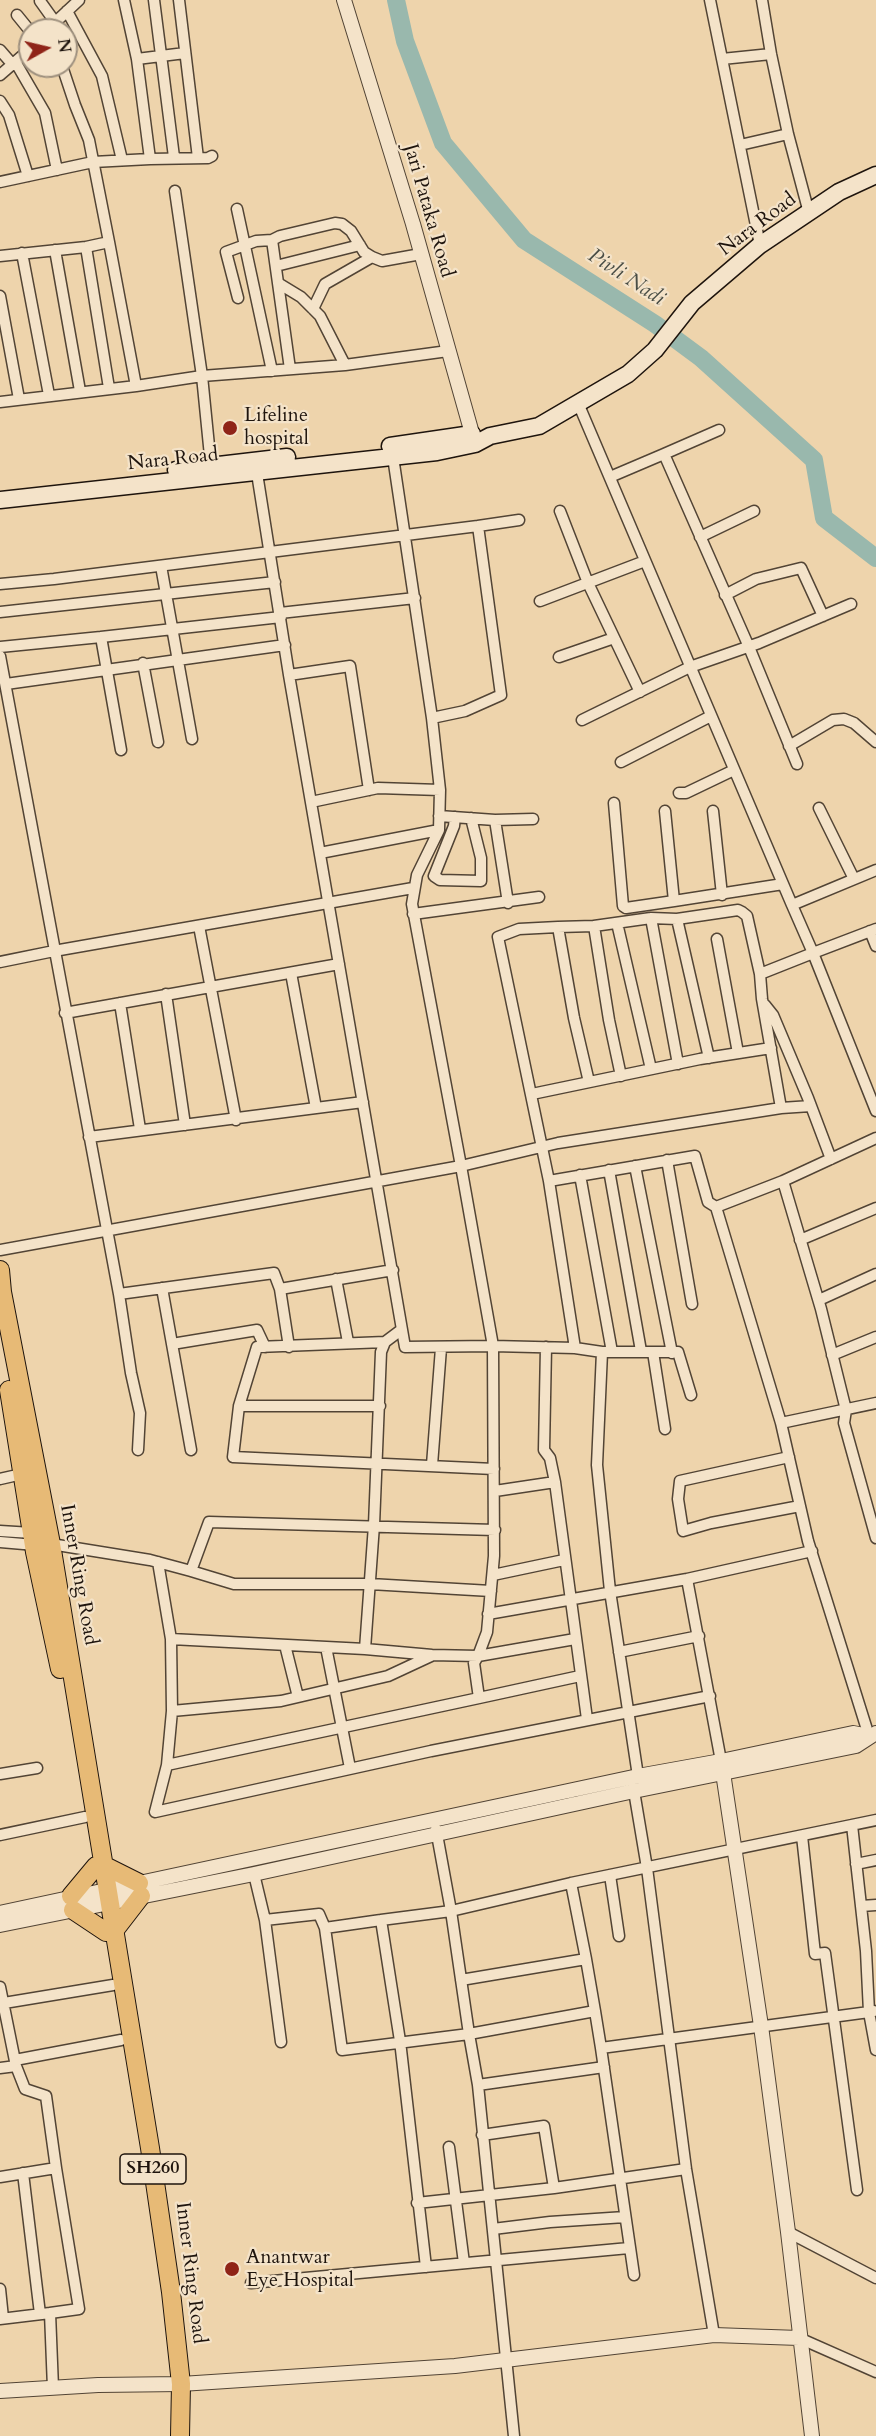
<!DOCTYPE html>
<style>
body{margin:0}
#map{position:relative;width:876px;height:2436px;overflow:hidden;background:#eed4ac;font-family:Cardo,serif}
canvas{display:block}
.north{position:absolute;left:18px;top:18px;width:60px;height:60px;box-sizing:border-box;background:#f4e3c9;border:2px solid #9e907e;border-radius:50%;rotate:82deg;font-size:16px;font-weight:700;line-height:24px;text-align:center;color:#1e140d}
.north::after{content:'';display:block;margin:auto;width:21px;height:27px;background:#8f2418;clip-path:polygon(50% 0,100% 100%,50% 72%,0 100%)}
</style>
<div id="map">
<canvas width="876" height="2436"></canvas>
<div class="north">N</div>
</div>
<script>
const ctx = document.querySelector('canvas').getContext('2d');
ctx.lineJoin = 'round';
const poly = rows => new Path2D(rows.map(r => 'M' + r).join(''));
function trace(path, color, width, dash) { ctx.strokeStyle = color; ctx.lineWidth = width; ctx.lineCap = dash ? 'butt' : 'round'; ctx.setLineDash(dash || []); ctx.stroke(path); }
function write(font, color, halo, rows, align = 'center') {
  ctx.font = font + ' Cardo,serif'; ctx.lineWidth = 4.5; ctx.setLineDash([]); ctx.textBaseline = 'middle'; ctx.strokeStyle = halo; ctx.fillStyle = color; for (const [text, x, y, turn = 0] of rows) {
    ctx.save(); ctx.translate(x, y); ctx.rotate((+turn || 0) * Math.PI / 180); ctx.textAlign = isNaN(turn) ? turn : align; if (halo) ctx.strokeText(text, 0, 0); ctx.fillText(text, 0, 0); ctx.restore();
  }
}
const river = poly([
 [396,0,405,41,443,143,524,240,655,324,701,358,814,460,824,518,876,558]
]);
const minor = poly([
 [154,0,174,157],
 [179,0,198,158],
 [710,0,760,245],
 [762,0,771,54,788,134,809,213],
 [40,1,55,22],
 [67,11,102,76,122,160],
 [17,15,30,31],
 [47,30,79,0],
 [0,50,13,65],
 [137,59,185,53],
 [722,59,771,54],
 [16,63,45,113,57,170],
 [62,66,75,105,89,140,109,242],
 [0,75,30,49],
 [0,101,9,115,28,176],
 [740,145,788,134],
 [150,159,208,158,212,156],
 [0,182,93,162,150,159,137,59,124,0],
 [237,209,272,371],
 [86,247,109,388],
 [55,250,80,391],
 [22,253,49,395],
 [0,256,86,247,109,242,136,386,0,402],
 [276,266,360,245],
 [278,283,290,369],
 [0,296,19,399],
 [238,298,226,252,256,241,272,240],
 [313,309,325,284,372,257],
 [345,365,320,316,301,297,278,283,272,240,280,236,335,223,342,224,351,231,364,252,372,257,382,261,421,254],
 [136,386,202,376,175,191],
 [578,403,792,905],
 [664,454,719,430],
 [211,466,202,376,345,365,448,351],
 [256,467,289,675,405,1347,493,1346,461,1166,558,1143,781,1108,762,999,760,974,747,916,742,912,738,910,677,919,651,918,594,926,558,927,574,1018,589,1082],
 [610,477,664,454,749,647,797,764],
 [560,511,588,583,640,692],
 [478,526,519,520],
 [700,537,754,511],
 [161,566,192,739],
 [0,584,54,579,478,526,501,695,465,711,432,718],
 [725,595,756,579,801,568,823,616],
 [540,601,645,561],
 [0,612,275,582],
 [280,613,415,598],
 [101,637,281,617],
 [0,647,101,637,121,750],
 [0,656,119,1294,131,1373,140,1413,138,1450],
 [559,657,614,638],
 [143,663,158,742],
 [289,675,350,666,369,790],
 [6,684,285,645],
 [582,720,690,667,759,643,851,604],
 [789,746,833,720,844,719,854,723,876,742],
 [621,762,711,716],
 [679,793,686,793,734,770],
 [311,802,378,788,440,790],
 [614,803,623,906,626,908,674,901],
 [819,808,854,879],
 [665,811,674,901,783,884],
 [713,811,722,895],
 [439,816,495,820,533,819],
 [455,817,454,826,434,876,440,880,481,881,481,858,471,818],
 [495,820,508,903],
 [320,853,439,830],
 [413,914,539,897],
 [651,918,678,1064],
 [677,919,709,1058],
 [617,923,651,1069],
 [199,926,236,1120],
 [594,926,609,1020,621,1076],
 [876,929,813,953,876,1111],
 [870,931,876,946],
 [717,939,738,1053],
 [0,962,54,951,413,888],
 [291,973,316,1108],
 [760,974,813,953,792,905,876,870],
 [166,994,185,1125],
 [120,1003,140,1129],
 [765,1005,773,1015,808,1098,831,1159],
 [65,1013,339,964],
 [532,1094,700,1059,771,1048],
 [781,1108,811,1106],
 [89,1137,363,1102],
 [876,1138,783,1181,821,1309,846,1410,844,1423,876,1538],
 [667,1160,692,1304],
 [635,1166,672,1353],
 [609,1170,641,1351],
 [580,1175,612,1352],
 [549,1181,498,937,519,929,558,927],
 [800,1240,876,1208],
 [0,1250,461,1166,412,904,417,875,439,830,440,790,432,718,393,457],
 [336,1279,348,1342],
 [162,1288,191,1450],
 [119,1294,274,1273,280,1289],
 [819,1300,876,1274],
 [401,1330,385,1342,381,1352,374,1525,365,1649,432,1655,478,1656,487,1632,494,1556,493,1346,575,1348,602,1352,678,1352,691,1395],
 [385,1342,257,1347,239,1406,233,1457,494,1469],
 [172,1344,257,1330,265,1347],
 [289,1347,280,1289,393,1270],
 [546,1347,544,1450,550,1458,555,1482,587,1719],
 [575,1348,549,1181,695,1156,708,1202,716,1207],
 [602,1352,597,1465,610,1591,638,1776],
 [653,1352,665,1429],
 [832,1355,876,1337],
 [239,1406,380,1406],
 [781,1423,716,1207,783,1181],
 [789,1457,680,1481,678,1499,683,1531,711,1523,800,1506],
 [432,1465,441,1348],
 [0,1479,22,1474],
 [495,1491,555,1482],
 [0,1531,32,1533],
 [0,1542,35,1545],
 [51,1544,150,1560,191,1571],
 [158,1562,171,1639,365,1649],
 [493,1575,564,1560],
 [687,1579,721,1761],
 [491,1591,370,1584,234,1584,191,1571,209,1522,495,1530],
 [488,1614,687,1579,812,1551],
 [171,1639,172,1711,167,1765,155,1812,431,1751,710,1696],
 [285,1645,298,1697],
 [326,1647,350,1768],
 [619,1652,699,1636],
 [479,1698,580,1676],
 [172,1711,281,1701,388,1676,431,1656],
 [869,1736,808,1541,781,1423,876,1403],
 [167,1765,479,1698,474,1663,478,1656,575,1639],
 [0,1774,37,1768],
 [634,1791,647,1868,686,2169,714,2335],
 [852,1825,866,1951,869,2012,874,2011],
 [0,1835,85,1817],
 [802,1836,815,1954,825,1953,857,2190],
 [856,1864,876,1860],
 [254,1874,265,1920,281,2042],
 [610,1875,619,1936],
 [571,1883,586,1959],
 [861,1906,876,1905],
 [265,1920,319,1914,325,1928],
 [381,1920,325,1928,342,2050,469,2034,451,1911,571,1883,876,1820],
 [461,1980,586,1959,595,2011],
 [0,1987,16,2066,0,2068],
 [4,2003,113,1985],
 [15,2060,121,2040],
 [478,2085,604,2067],
 [482,2135,544,2126,554,2188],
 [449,2147,464,2263],
 [23,2173,40,2314],
 [0,2177,56,2168,46,2096,25,2089,16,2066],
 [417,2203,554,2188,686,2169],
 [493,2229,550,2222,625,2217],
 [788,2232,876,2278],
 [426,2267,400,2041,381,1920,451,1911,436,1829],
 [634,2275,601,2048,869,2012,876,2050],
 [251,2283,629,2248],
 [0,2289,3,2318],
 [50,2313,79,2309,56,2168],
 [0,2319,50,2313,53,2388],
 [799,2338,876,2372],
 [514,2436,478,2085,469,2034,595,2011,601,2048]
]);
const tertiary = poly([
 [344,0,413,224,475,444],
 [722,1766,761,2026,788,2232,812,2436],
 [0,1913,638,1776,721,1761,853,1733,869,1736],
 [0,1925,254,1874,634,1791,856,1746,876,1733],
 [0,2391,98,2385,181,2384,455,2366,714,2335,799,2338]
]);
const secondary = poly([
 [390,446,472,434],
 [176,470,287,457],
 [0,500,437,452,475,444,490,436,539,426,628,374,655,350,692,303,760,245,839,192,876,175]
]);
const trunk = poly([
 [0,1270,2,1292,51,1544,150,2148,171,2292,181,2384,180,2436],
 [9,1390,35,1552,60,1669],
 [105,1866,139,1883],
 [71,1896,96,1866],
 [73,1910,106,1932],
 [114,1931,141,1896]
]);
const markers = [
 [230,428,8,"#8f2418"],
 [232,2269,8,"#8f2418"]
];
const shields = [
 [153,2169,66]
];
const shieldNames = [
 ["SH260",153,2169]
];
const streetNames = [
 ["Jari Pataka Road",428,211,74],
 ["Nara Road",758,225,-37],
 ["Nara Road",173,460,-6],
 ["Inner Ring Road",78,1575,80],
 ["Inner Ring Road",190,2273,83]
];
const poiNames = [
 ["Lifeline",244,416],
 ["hospital",244,439],
 ["Anantwar",246,2258],
 ["Eye Hospital",246,2281]
];
const waterNames = [
 ["Pivli Nadi",626,278,33]
];
trace(river, '#99b8ad', 18);
trace(minor, '#524435', 13);
trace(tertiary, '#524435', 16);
trace(secondary, '#1e140d', 19);
trace(trunk, '#1e140d', 20);
trace(minor, '#f4e3c9', 10);
trace(tertiary, '#f4e3c9', 14);
trace(secondary, '#f4e3c9', 16);
trace(trunk, '#e7ba76', 18);
for (const [x, y, r, color] of markers) { const dot = new Path2D(); dot.arc(x, y, r, 0, 2 * Math.PI); ctx.fillStyle = color; ctx.fill(dot); trace(dot, '#f4e3c9', 2); }
for (const [x, y, w] of shields) { const box = new Path2D(); box.roundRect(x - w / 2, y - 15, w, 30, 4.5); ctx.fillStyle = '#f4e3c9'; ctx.fill(box); trace(box, '#1e140d', 1.5); }
write('bold 18px', '#1e140d', null, shieldNames);
write('20px', '#1e140d', '#f4e3c9', streetNames);
write('20px', '#1e140d', '#f4e3c9', poiNames, 'left');
write('italic 21px', '#494d45', '#f4e3c9', waterNames);
</script>
